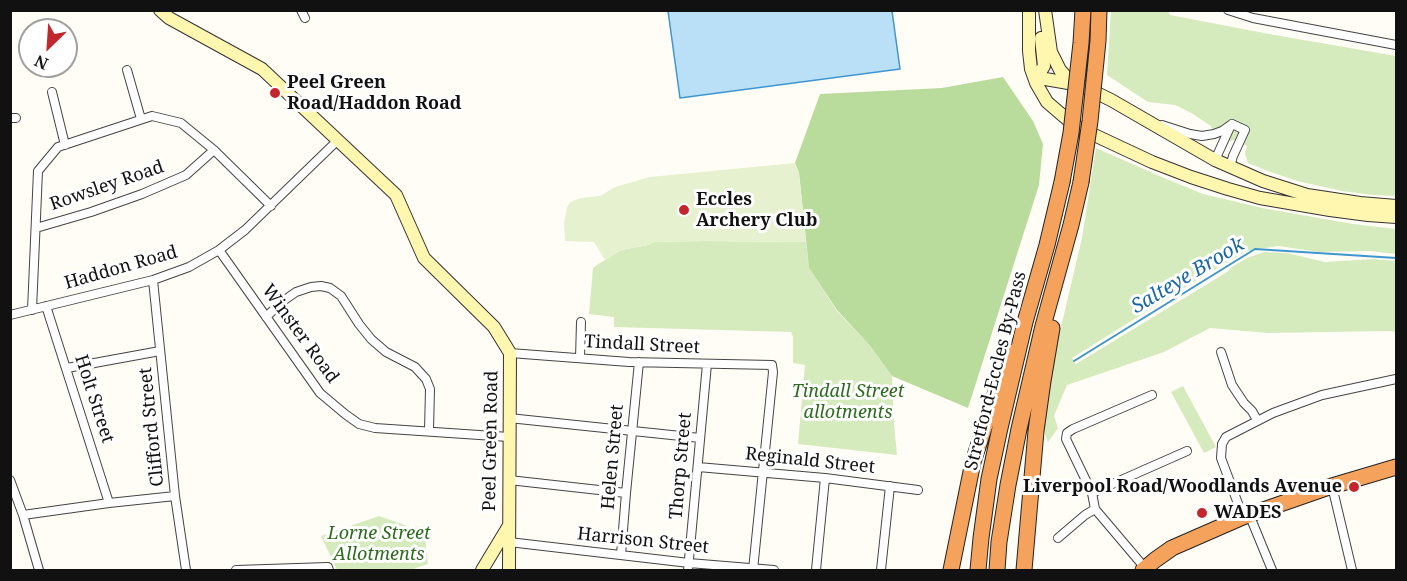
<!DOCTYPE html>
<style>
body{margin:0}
#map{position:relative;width:1407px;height:581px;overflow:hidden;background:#fffdf5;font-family:"Noto Serif",serif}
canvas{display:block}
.frame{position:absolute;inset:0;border:12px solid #111;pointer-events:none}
.north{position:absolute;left:18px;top:18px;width:60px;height:60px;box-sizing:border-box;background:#fff;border:2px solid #a0a0a0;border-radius:50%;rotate:205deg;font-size:16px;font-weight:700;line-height:24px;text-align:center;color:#111}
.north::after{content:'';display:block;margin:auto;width:21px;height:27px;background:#c4262e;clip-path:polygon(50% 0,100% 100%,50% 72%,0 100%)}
</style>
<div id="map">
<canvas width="1407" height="581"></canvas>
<div class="frame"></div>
<div class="north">N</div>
</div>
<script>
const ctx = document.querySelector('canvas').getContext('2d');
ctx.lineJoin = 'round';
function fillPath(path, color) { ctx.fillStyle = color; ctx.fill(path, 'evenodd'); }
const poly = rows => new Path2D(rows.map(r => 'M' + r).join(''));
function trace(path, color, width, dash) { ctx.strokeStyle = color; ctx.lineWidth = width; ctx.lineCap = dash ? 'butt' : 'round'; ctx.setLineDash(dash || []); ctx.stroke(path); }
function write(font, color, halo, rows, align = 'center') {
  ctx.font = font + ' "Noto Serif",serif'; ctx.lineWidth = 6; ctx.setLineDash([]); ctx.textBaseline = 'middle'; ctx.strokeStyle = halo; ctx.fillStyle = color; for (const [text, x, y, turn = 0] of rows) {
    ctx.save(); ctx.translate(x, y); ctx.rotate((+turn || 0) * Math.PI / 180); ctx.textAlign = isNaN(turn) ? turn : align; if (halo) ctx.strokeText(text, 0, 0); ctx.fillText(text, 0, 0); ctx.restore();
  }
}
const green = poly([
 [1111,11,1168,11,1170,15,1269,34,1396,56,1396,196,1373,195,1342,191,1297,181,1268,171,1248,163,1245,154,1247,146,1235,140,1229,141,1219,137,1214,138,1211,126,1193,114,1175,105,1148,102,1107,75],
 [1096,148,1164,178,1203,194,1262,208,1353,224,1396,229,1396,254,1370,251,1319,252,1278,246,1247,251,1205,275,1072,358,1076,364,1227,272,1232,267,1247,258,1264,252,1287,253,1325,262,1374,259,1396,261,1396,332,1390,331,1268,333,1210,328,1164,352,1067,385,1054,416,1058,428,1048,442,1043,429,1053,361,1082,238],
 [701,241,806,242,809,268,837,311,871,347,892,376,894,424,897,455,798,444,805,365,793,363,793,336,792,335,791,332,614,327,614,317,589,314,593,268,597,265,621,250,648,245,653,242],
 [1183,386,1216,447,1204,453,1171,392],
 [379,516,410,527,424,526,428,564,410,570,337,570,321,536]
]);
const forest = poly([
 [1003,77,1033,121,1043,144,1039,185,968,408,892,376,871,347,837,310,809,268,799,173,795,163,820,94,942,88]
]);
const pitch = poly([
 [795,163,799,173,806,242,701,241,653,242,648,245,621,250,605,260,594,242,565,241,564,224,567,207,570,202,581,198,600,196,615,187,650,177]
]);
const water = poly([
 [668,11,892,11,900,69,680,98,668,11]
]);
const stream = poly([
 [1074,361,1255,249,1396,258]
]);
const street = poly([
 [301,10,305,18],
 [1228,10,1253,18,1396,45],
 [127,70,141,119],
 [52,92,65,145],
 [10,118,16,118],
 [1162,125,1190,134,1202,136,1214,134,1222,131,1232,124],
 [1215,160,1231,125],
 [1230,167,1233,156,1245,130,1232,124],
 [36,228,91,212,142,194,186,175,214,150],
 [219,250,320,393,345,414,359,424,375,428,509,437],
 [153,280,175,496,186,570],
 [46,306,109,503],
 [32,310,38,171,58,147,152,116,181,123,214,150,271,206],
 [10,315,153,280,189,267,219,250,245,230,338,140],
 [266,317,283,301,296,292,311,287,321,286,330,288,341,296,359,324,371,339,386,352,415,367,426,379,430,389,429,431],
 [1221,352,1232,385,1244,403,1252,411,1257,420],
 [510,353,629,362,772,365,773,372,753,570],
 [580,358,581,322],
 [67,368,160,351],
 [509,418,700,438],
 [698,467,825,478,918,490],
 [10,480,23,515,39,570],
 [509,480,626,493],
 [1332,486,1352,570],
 [1092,493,1187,451],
 [1249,514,1272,570],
 [23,515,109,503,175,496],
 [1243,517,1221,458,1222,444,1226,437,1273,413,1322,395,1396,379],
 [1058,538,1085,515,1095,509],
 [509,542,689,563,774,570],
 [621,555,626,493,639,362],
 [1145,568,1095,509,1092,493,1066,439,1067,433,1073,429,1152,395],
 [236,570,328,567,329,570],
 [688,570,707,364],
 [816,570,825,478],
 [881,570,890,486]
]);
const secondary = poly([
 [160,10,169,18,262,69,396,195,424,258,494,327,510,353,509,570],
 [1029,10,1029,51,1031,69,1036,83,1047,102,1075,126,1152,162,1191,177,1228,189,1260,198,1330,210,1368,215,1396,217],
 [1045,10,1051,52,1060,70,1068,79,1111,100,1215,160,1263,181,1307,195,1360,203,1396,206],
 [1034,77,1039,74,1044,66,1041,38],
 [1034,77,1074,84],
 [482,570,508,527]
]);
const highway = poly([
 [951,570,973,462,1009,352],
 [978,570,981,538,989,479,1000,428,1025,322,1047,245,1062,182],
 [997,570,999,542,1008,485,1019,429,1043,326,1071,225,1081,182],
 [1024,570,1036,431,1043,381,1052,328],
 [1143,570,1155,560,1172,548,1243,517,1332,486,1396,467]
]);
const highwayBridge = poly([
 [1062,182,1071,133,1081,43,1083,10],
 [1081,182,1090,121,1098,41,1099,10]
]);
const markers = [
 [275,93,6,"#c4262e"],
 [684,210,6,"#c4262e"],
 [1354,487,6,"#c4262e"],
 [1202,513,6,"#c4262e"]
];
const poiNames = [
 ["Peel Green",287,83],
 ["Road/Haddon Road",287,104],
 ["Eccles",696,200],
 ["Archery Club",696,221],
 ["Liverpool Road/Woodlands Avenue",1342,487,"right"],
 ["WADES",1214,513]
];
const streetNames = [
 ["Rowsley Road",107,186,-19],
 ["Haddon Road",121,268,-16],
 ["Winster Road",300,334,54],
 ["Tindall Street",642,345,3],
 ["Stretford-Eccles By-Pass",996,371,-76],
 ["Holt Street",94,399,72],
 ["Clifford Street",152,427,-96],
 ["Peel Green Road",491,441,-89],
 ["Helen Street",613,457,-85],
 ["Reginald Street",810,461,6],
 ["Thorp Street",681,466,-85],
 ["Harrison Street",643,541,6]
];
const parkNames = [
 ["Tindall Street",848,392],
 ["allotments",848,413],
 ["Lorne Street",379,534],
 ["Allotments",379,555]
];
const waterNames = [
 ["Salteye Brook",1188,276,-31]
];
fillPath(green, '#d5ebbd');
fillPath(forest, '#b9dc9c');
fillPath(pitch, '#e6f2cf');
fillPath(water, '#b9e0f7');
trace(water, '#3f96cf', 1.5);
trace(stream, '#3f96cf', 2);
trace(street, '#444', 10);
trace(secondary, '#333', 14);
trace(highway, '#222', 17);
trace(street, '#fff', 8);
trace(secondary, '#fff6b0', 12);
trace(highway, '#f5a25d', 15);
trace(highwayBridge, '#222', 17, []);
trace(highwayBridge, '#f5a25d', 15);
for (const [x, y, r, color] of markers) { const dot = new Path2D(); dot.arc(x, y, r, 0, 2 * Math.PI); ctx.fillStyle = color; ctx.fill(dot); trace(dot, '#fff', 2); }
write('bold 18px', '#111', '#fff', poiNames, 'left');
write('18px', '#111', '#fff', streetNames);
write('italic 18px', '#2f6b1f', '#fff', parkNames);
write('italic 20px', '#1768a6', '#fff', waterNames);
</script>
